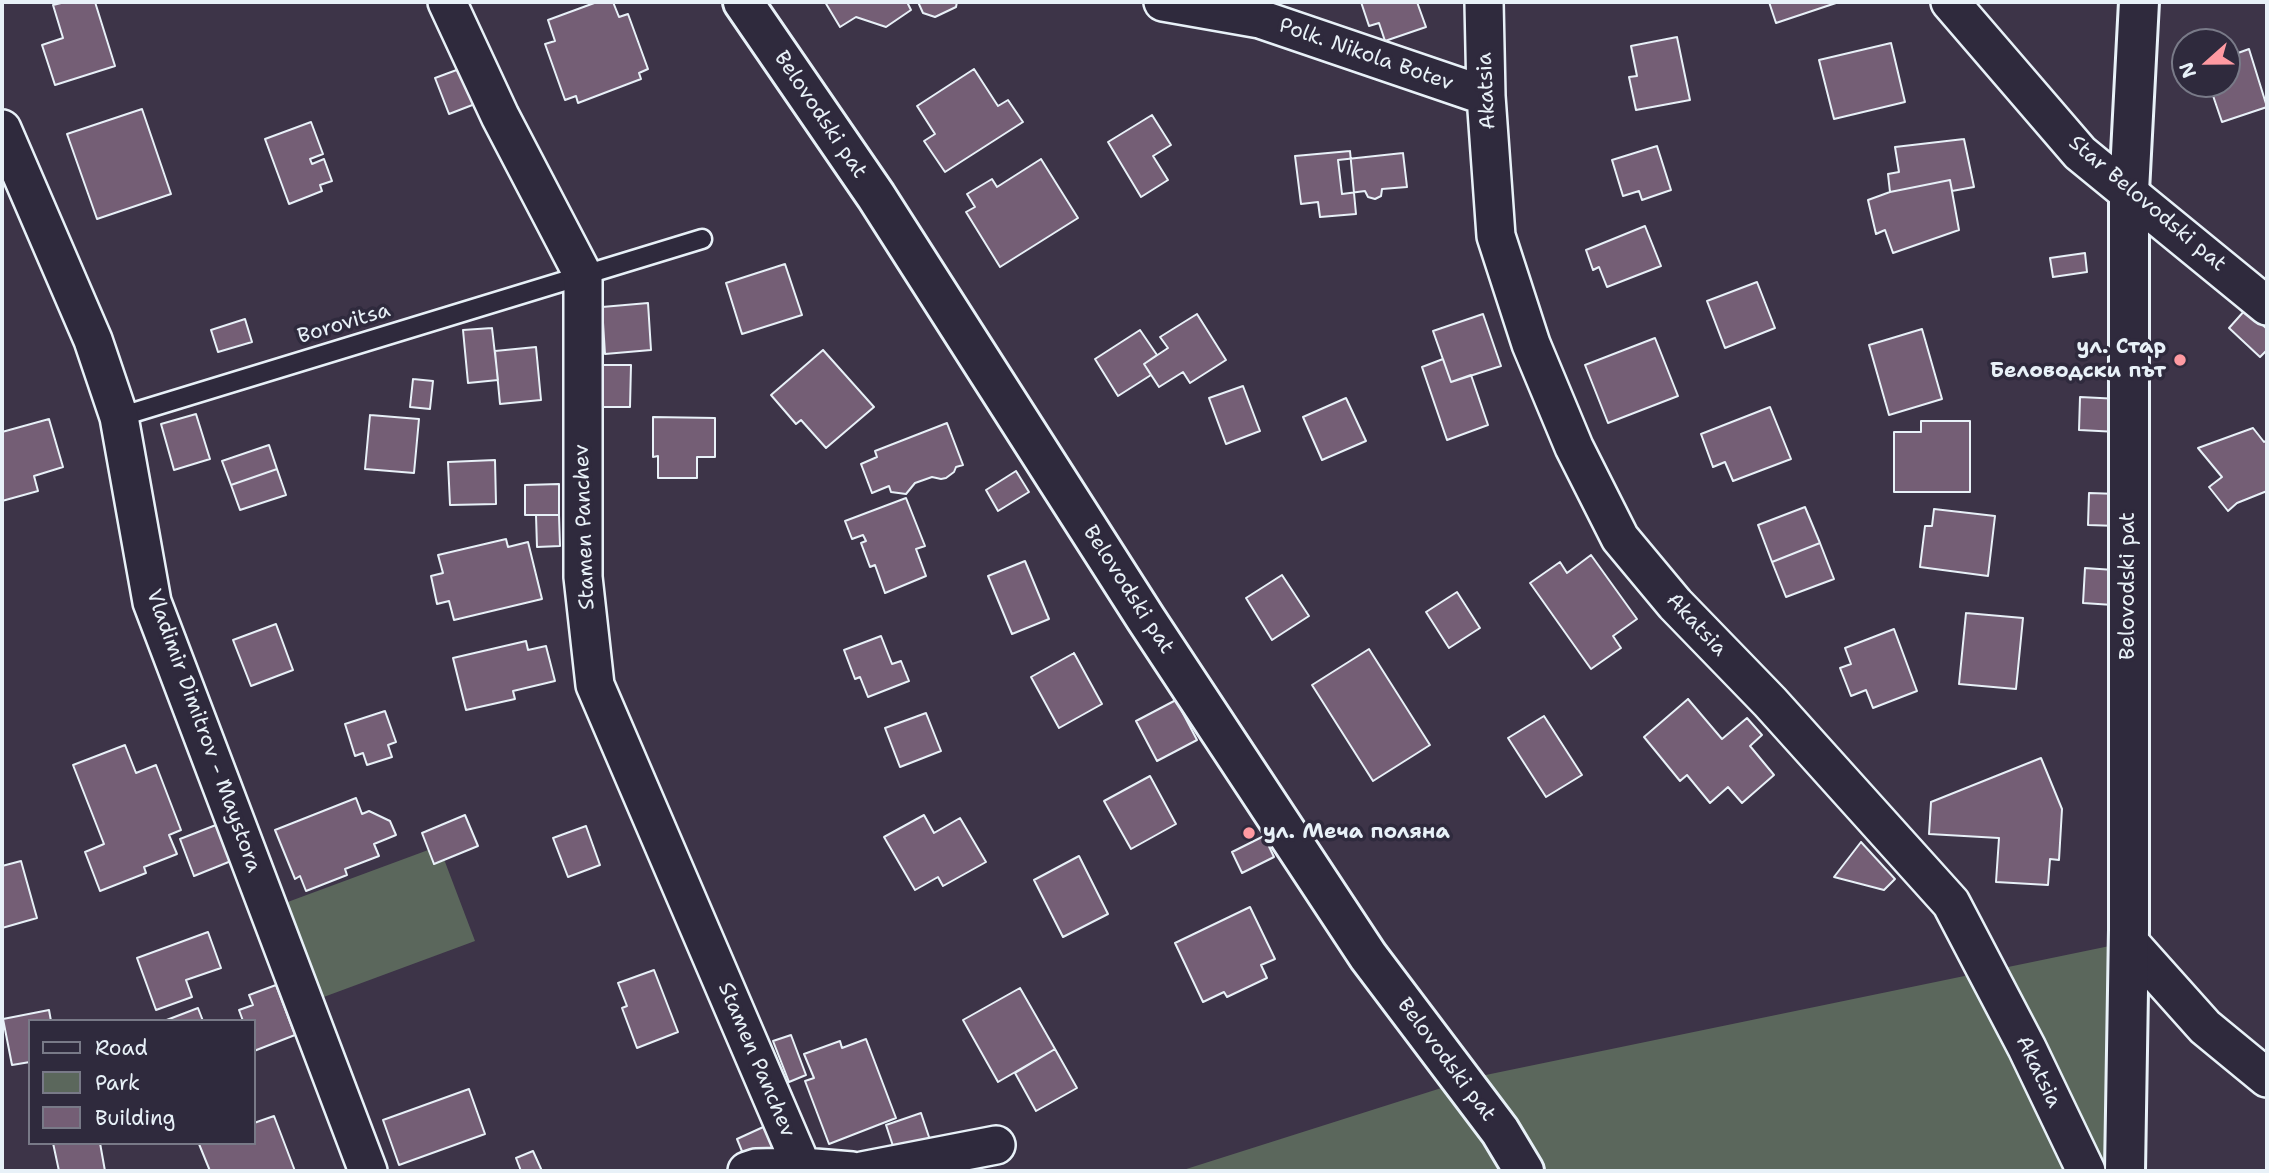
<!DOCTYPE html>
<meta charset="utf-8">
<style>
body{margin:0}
#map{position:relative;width:2269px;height:1173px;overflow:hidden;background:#3d3448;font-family:"Shantell Sans",sans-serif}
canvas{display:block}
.frame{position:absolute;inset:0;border:4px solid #e8f1f8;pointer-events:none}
.legend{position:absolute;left:28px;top:1019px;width:228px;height:126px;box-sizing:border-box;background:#2f2a3d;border:2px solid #797a88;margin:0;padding:9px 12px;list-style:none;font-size:21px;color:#e8f1f8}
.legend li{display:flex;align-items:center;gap:14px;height:35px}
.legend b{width:35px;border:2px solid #797a88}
.north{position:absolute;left:2171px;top:28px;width:70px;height:70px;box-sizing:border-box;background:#2f2a3d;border:2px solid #797a88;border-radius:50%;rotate:249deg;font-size:19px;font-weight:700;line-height:28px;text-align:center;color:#e8f1f8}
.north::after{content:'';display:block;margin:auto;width:24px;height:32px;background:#ff9aa2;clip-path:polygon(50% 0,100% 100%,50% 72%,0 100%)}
</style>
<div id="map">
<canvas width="2269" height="1173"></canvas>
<div class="frame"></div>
<ul class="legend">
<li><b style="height:9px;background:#2f2a3d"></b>Road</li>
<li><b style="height:19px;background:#5b675c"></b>Park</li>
<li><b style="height:19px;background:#745e75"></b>Building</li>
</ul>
<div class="north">N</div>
</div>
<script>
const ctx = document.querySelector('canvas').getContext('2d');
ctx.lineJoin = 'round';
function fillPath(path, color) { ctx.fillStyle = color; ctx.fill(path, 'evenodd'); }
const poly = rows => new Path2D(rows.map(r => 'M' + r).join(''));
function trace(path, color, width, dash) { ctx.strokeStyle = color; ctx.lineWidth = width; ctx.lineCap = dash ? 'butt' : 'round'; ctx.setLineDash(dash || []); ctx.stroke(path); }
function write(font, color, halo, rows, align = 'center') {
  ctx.font = font + ' "Shantell Sans",sans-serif'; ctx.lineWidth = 7; ctx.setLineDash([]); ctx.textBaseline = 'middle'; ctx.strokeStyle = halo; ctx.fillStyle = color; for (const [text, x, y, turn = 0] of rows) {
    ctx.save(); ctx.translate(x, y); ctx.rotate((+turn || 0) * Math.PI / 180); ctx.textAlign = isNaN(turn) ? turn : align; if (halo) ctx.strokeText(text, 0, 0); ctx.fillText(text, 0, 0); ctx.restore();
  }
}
const green = poly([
 [439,846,475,941,321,998,285,903],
 [2129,942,2125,1171,1180,1171,1476,1077]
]);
const building = poly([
 [65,2,95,2,115,66,55,85,42,45,63,38,53,5,65,2],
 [597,2,613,2,619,17,628,14,648,69,639,73,641,79,578,103,576,96,565,100,545,44,555,41,548,20,597,2],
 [825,2,907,2,911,10,886,27,856,17,840,27,825,2],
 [918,2,957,2,956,7,935,17,923,13,918,2],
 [1361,2,1417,2,1426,27,1385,41,1379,23,1369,26,1361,2],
 [1769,2,1835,2,1836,3,1776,23,1769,2],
 [1677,37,1690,100,1636,110,1629,77,1637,76,1631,46,1677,37],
 [1891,43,1905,102,1834,119,1819,60,1891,43],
 [2249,49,2267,107,2222,122,2209,84,2227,84,2227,57,2249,49],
 [462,68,475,104,449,114,435,78,462,68],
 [974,69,998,106,1008,100,1023,122,945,172,924,141,935,134,917,106,974,69],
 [142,109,171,194,97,219,67,134,142,109],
 [1152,115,1171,145,1153,156,1168,180,1141,197,1108,142,1152,115],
 [311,122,323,154,310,159,312,164,324,159,332,181,320,185,322,191,289,204,265,139,311,122],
 [1964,139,1974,187,1952,191,1950,180,1890,192,1888,174,1899,172,1895,147,1964,139],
 [1657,146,1671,190,1642,200,1639,191,1623,196,1612,160,1657,146],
 [1350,151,1356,214,1320,217,1318,202,1301,204,1295,156,1350,151],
 [1403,153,1407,187,1382,189,1381,196,1375,199,1368,197,1365,191,1342,194,1338,160,1403,153],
 [1041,159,1078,218,1000,267,966,212,975,207,967,194,992,179,997,187,1041,159],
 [1950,180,1959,230,1893,253,1885,230,1876,234,1868,200,1890,192,1950,180],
 [1645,226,1661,266,1607,287,1599,267,1593,270,1586,250,1645,226],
 [2085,253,2087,272,2053,277,2050,258,2085,253],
 [785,264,802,315,742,334,726,283,785,264],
 [1757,282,1775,328,1725,348,1707,301,1757,282],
 [648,303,651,350,605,354,602,307,648,303],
 [2246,309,2267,329,2267,350,2260,357,2229,328,2246,309],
 [1197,314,1226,360,1190,383,1183,372,1159,387,1144,364,1168,348,1160,337,1197,314],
 [1483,314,1501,366,1451,382,1433,331,1483,314],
 [245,319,252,342,218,352,211,330,245,319],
 [492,328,498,380,468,383,463,330,492,328],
 [1922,329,1942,399,1889,415,1869,345,1922,329],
 [1140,330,1157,355,1144,364,1151,375,1118,396,1095,359,1140,330],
 [1655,338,1678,396,1608,423,1585,365,1655,338],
 [536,347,541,400,500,404,495,351,536,347],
 [823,350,874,407,826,448,801,420,796,424,771,395,823,350],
 [1443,359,1451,382,1471,375,1488,425,1447,440,1422,367,1443,359],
 [602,365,631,365,630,407,601,407,602,365],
 [413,379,433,381,430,409,410,407,413,379],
 [1243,386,1260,431,1226,444,1209,398,1243,386],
 [2080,397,2120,399,2118,432,2079,430,2080,397],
 [1346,398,1366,441,1322,460,1303,417,1346,398],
 [1770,407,1791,459,1733,481,1725,462,1713,467,1701,434,1770,407],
 [196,414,210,459,174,470,161,424,196,414],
 [370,415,419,419,414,473,365,469,370,415],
 [653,417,715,418,715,457,697,457,697,478,658,478,658,456,653,457,653,417],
 [49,419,63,467,34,476,38,491,2,501,2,432,49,419],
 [1921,421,1970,421,1970,492,1894,492,1894,432,1921,432,1921,421],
 [947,423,963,465,956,467,954,472,946,478,941,479,932,477,915,483,906,494,891,492,889,486,872,493,861,464,877,457,875,451,947,423],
 [2253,428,2264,442,2267,440,2267,491,2237,503,2228,511,2209,487,2222,477,2198,448,2253,428],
 [269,445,277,469,231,485,222,461,269,445],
 [495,460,496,504,450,505,448,462,495,460],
 [277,469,286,495,240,510,231,485,277,469],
 [1016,471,1029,492,998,511,986,490,1016,471],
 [559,484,559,515,525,515,525,485,559,484],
 [2089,493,2119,494,2118,526,2088,525,2089,493],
 [906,498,925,546,916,549,926,576,885,593,875,565,870,567,861,543,866,541,863,535,852,539,845,521,906,498],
 [1805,507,1820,543,1772,562,1758,525,1805,507],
 [1934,509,1995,516,1988,576,1920,567,1925,526,1932,526,1934,509],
 [536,515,559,515,560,546,537,547,536,515],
 [506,539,508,547,528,542,542,599,454,620,449,601,437,604,431,576,443,573,438,555,506,539],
 [1820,543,1834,579,1786,597,1772,562,1820,543],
 [1591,555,1637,619,1613,636,1621,648,1591,669,1530,583,1560,562,1567,573,1591,555],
 [1025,561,1049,619,1012,634,988,576,1025,561],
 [2085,568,2114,570,2113,605,2083,603,2085,568],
 [1282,575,1309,616,1272,640,1246,598,1282,575],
 [1457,592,1480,628,1449,648,1426,612,1457,592],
 [1966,613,2023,618,2016,689,1959,684,1966,613],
 [276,624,293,670,251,686,233,640,276,624],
 [1894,629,1917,691,1873,708,1866,690,1851,696,1840,668,1851,664,1845,648,1894,629],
 [881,636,892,664,901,661,909,681,868,697,860,677,855,679,844,650,881,636],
 [526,641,528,650,546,646,555,681,513,691,515,699,466,710,453,658,526,641],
 [1369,649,1430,745,1373,781,1312,685,1369,649],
 [1074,653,1102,704,1059,728,1031,677,1074,653],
 [1688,699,1722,739,1747,718,1762,735,1750,746,1774,775,1742,803,1728,787,1710,803,1687,775,1680,781,1644,737,1688,699],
 [1176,700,1197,740,1157,761,1136,721,1176,700],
 [385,711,396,742,388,745,392,757,367,765,363,753,355,756,345,724,385,711],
 [926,713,941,751,900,767,885,728,926,713],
 [1544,716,1582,775,1546,797,1508,738,1544,716],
 [125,745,136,773,156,765,181,830,169,835,177,854,144,867,146,873,100,891,85,852,104,844,73,765,125,745],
 [2041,758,2062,809,2059,860,2050,859,2048,885,1996,882,1999,838,1929,834,1931,802,2041,758],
 [1150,776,1176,824,1131,849,1104,801,1150,776],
 [356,798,362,814,369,811,390,821,396,835,374,844,379,856,345,869,347,875,306,891,300,876,295,879,275,830,356,798],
 [465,815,478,846,434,864,422,833,465,815],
 [924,815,934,833,960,818,986,862,943,886,938,877,915,890,884,837,924,815],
 [221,823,236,859,194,876,180,839,221,823],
 [586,826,600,865,568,877,553,838,586,826],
 [1264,836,1274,857,1242,873,1232,852,1264,836],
 [1861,842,1895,879,1884,890,1834,877,1861,842],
 [1079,856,1108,914,1063,937,1034,880,1079,856],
 [21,861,37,918,2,928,2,866,21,861],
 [1250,907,1275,959,1261,965,1267,978,1227,997,1224,992,1203,1002,1175,943,1250,907],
 [208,932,221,968,186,980,192,997,156,1010,137,958,208,932],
 [654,970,678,1032,637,1048,622,1008,627,1006,618,983,654,970],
 [276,985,295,1035,254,1051,254,1021,243,1021,239,1010,253,1005,249,995,276,985],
 [1020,988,1055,1049,998,1082,963,1020,1020,988],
 [198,1008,203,1021,164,1021,198,1008],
 [49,1010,51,1021,30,1021,30,1062,12,1065,3,1019,49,1010],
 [791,1035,806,1075,789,1082,773,1041,791,1035],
 [866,1039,896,1118,829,1144,805,1081,814,1078,804,1054,840,1041,842,1048,866,1039],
 [1055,1049,1077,1088,1036,1111,1015,1073,1055,1049],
 [469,1089,485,1134,399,1165,383,1120,469,1089],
 [921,1113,930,1140,895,1152,886,1125,921,1113],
 [274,1116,295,1171,210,1171,199,1144,254,1143,254,1123,274,1116],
 [772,1123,783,1151,748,1166,737,1139,772,1123],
 [53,1143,100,1143,105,1171,59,1171,53,1143],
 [533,1151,542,1171,521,1171,516,1158,533,1151]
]);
const lane = poly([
 [119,417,702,239]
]);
const street = poly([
 [447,2,500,116,583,275,583,577,595,685,802,1167],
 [1163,2,1260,19,1486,96],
 [1484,2,1486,96,1496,236,1531,344,1574,447,1620,538,1675,604,1770,702,1951,903,2027,1048,2086,1171],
 [1950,2,2080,153,2267,306],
 [2,129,93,340,119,417,152,602,368,1171],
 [2129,942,2205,1027,2267,1078],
 [747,1171,756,1168,802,1167,852,1171],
 [862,1171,996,1145]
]);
const secondary = poly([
 [743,2,876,196,1146,619,1368,956,1500,1131,1524,1171],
 [2125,1171,2129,930,2129,191,2139,2]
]);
const markers = [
 [2180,360,7,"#ff9aa2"],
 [1249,833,7,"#ff9aa2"]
];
const streetNames = [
 ["Polk. Nikola Botev",1366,55,19],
 ["Akatsia",1487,91,-93],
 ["Belovodski pat",820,115,56],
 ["Star Belovodski pat",2147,204,40],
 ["Borovitsa",344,324,-17],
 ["Stamen Panchev",585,527,-92],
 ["Belovodski pat",2129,586,-90],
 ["Belovodski pat",1128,590,57],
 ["Akatsia",1696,625,47],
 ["Vladimir Dimitrov - Maystora",203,731,70],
 ["Stamen Panchev",756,1060,67],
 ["Belovodski pat",1446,1060,53],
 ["Akatsia",2038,1072,64]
];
const poiNames = [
 ["ул. Стар",2166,348],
 ["Беловодски път",2166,372],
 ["ул. Меча поляна",1263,833,"left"]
];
fillPath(green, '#5b675c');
fillPath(building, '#745e75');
trace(building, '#e8f1f8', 2);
trace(lane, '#e8f1f8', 23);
trace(street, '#e8f1f8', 42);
trace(secondary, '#e8f1f8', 44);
trace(lane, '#2f2a3d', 18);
trace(street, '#2f2a3d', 37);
trace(secondary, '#2f2a3d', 38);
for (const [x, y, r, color] of markers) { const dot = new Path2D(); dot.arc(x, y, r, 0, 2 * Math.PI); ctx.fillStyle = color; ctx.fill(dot); trace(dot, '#2f2a3d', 2.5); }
write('21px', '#e8f1f8', '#2f2a3d', streetNames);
write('bold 21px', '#e8f1f8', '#2f2a3d', poiNames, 'right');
</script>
